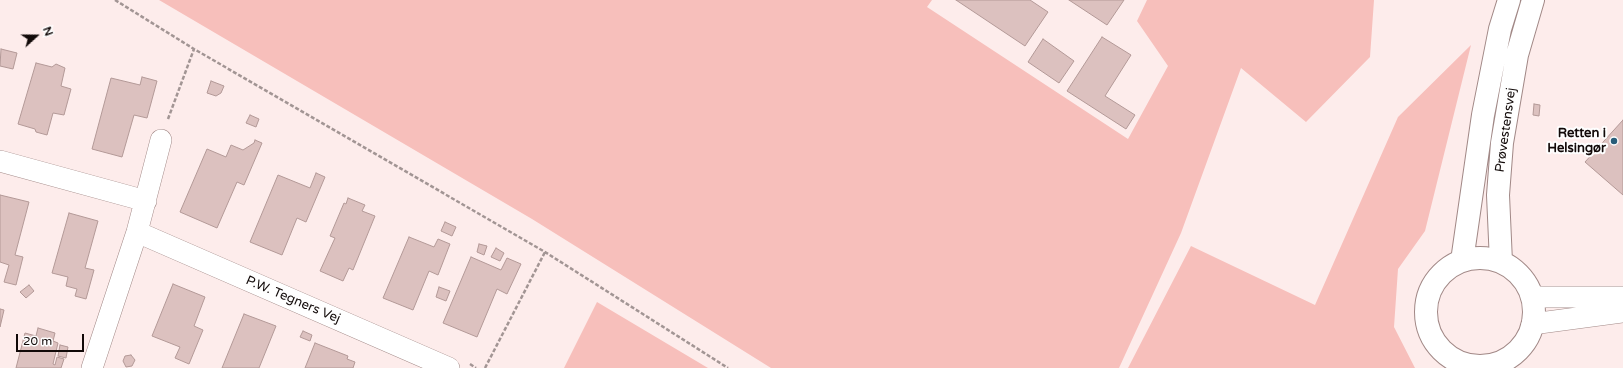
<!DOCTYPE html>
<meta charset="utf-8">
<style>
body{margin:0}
#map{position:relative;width:1623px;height:368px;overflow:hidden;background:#fdeceb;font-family:"Varela Round",sans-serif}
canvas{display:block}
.north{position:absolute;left:16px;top:16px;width:40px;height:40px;-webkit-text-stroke:3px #fefefe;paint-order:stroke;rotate:69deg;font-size:11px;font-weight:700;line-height:16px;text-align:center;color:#110908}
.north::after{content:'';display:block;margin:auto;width:14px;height:18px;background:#110908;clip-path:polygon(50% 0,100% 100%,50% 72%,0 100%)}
.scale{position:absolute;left:16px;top:334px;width:68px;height:18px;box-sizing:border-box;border:2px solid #110908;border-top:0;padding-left:5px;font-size:12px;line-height:14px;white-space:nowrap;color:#110908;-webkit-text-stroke:3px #fefefe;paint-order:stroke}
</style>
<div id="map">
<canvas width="1623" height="368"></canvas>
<div class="north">N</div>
<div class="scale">20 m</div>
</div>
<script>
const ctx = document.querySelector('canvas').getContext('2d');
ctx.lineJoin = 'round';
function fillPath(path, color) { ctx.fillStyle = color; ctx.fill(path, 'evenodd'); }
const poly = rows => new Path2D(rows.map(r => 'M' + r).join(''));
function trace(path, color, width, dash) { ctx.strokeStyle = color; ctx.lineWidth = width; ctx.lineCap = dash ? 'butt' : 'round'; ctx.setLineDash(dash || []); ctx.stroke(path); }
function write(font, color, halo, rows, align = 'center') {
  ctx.font = font + ' "Varela Round",sans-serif'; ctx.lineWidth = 4; ctx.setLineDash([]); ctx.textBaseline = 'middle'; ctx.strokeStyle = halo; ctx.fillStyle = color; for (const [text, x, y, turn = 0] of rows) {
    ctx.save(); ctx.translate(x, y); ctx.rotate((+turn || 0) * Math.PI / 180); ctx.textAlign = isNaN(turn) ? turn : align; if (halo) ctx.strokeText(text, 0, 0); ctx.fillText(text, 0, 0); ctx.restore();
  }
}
const green = poly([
 [159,0,932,0,927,7,1128,139,1168,66,1137,21,1147,0,1374,0,1370,57,1306,122,1241,68,1181,233,1119,368,771,368,532,219],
 [1471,45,1425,231,1398,269,1394,327,1415,368,1128,368,1191,246,1315,305,1398,117],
 [597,302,708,368,564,368]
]);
const building = poly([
 [956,0,1030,0,1048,12,1025,46,956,0],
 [1069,0,1124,0,1107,25,1069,0],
 [1102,37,1131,55,1105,96,1135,115,1126,129,1067,91,1102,37],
 [1043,39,1074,61,1059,83,1028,62,1043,39],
 [1,49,17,53,13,69,0,66,1,49],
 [36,63,52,67,56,64,65,68,61,86,71,89,64,115,53,113,47,135,36,132,35,129,18,124,36,63],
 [142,77,157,81,147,118,134,115,122,157,92,149,111,78,140,85,142,77],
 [211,81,224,86,221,93,216,96,207,93,211,81],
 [1534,104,1540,105,1539,116,1533,115,1534,104],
 [250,115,259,119,256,127,246,123,250,115],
 [1623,120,1623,195,1585,162,1623,120],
 [255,140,262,143,244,185,237,182,217,228,180,212,207,149,226,157,231,145,243,150,254,143,255,140],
 [316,173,325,177,306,222,297,218,282,255,250,242,278,175,310,188,316,173],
 [0,195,29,202,15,255,23,257,16,285,4,282,9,265,0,262,0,195],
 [348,198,365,205,362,211,375,216,353,270,349,268,343,281,320,271,335,238,330,236,344,203,346,204,348,198],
 [69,213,98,221,85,268,94,270,86,299,75,296,77,289,66,286,68,277,52,273,69,213],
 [445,222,456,227,452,236,441,231,445,222],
 [409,237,434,247,438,239,450,244,438,275,429,271,413,310,383,298,409,237],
 [479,244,487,246,484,255,477,252,479,244],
 [496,248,504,253,500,261,491,257,496,248],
 [471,257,501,270,507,258,521,264,507,294,497,289,477,337,443,323,471,257],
 [173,284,205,297,194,326,203,330,189,364,175,358,180,347,152,336,173,284],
 [29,285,34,291,26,298,20,292,29,285],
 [439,287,450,291,446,301,436,297,439,287],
 [0,309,4,310,0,327,0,309],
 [244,314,276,326,259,368,222,368,244,314],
 [38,328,55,333,53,341,58,343,53,364,55,365,57,357,64,359,61,368,16,368,25,333,36,336,38,328],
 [303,331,312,335,310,341,300,337,303,331],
 [315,343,348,356,347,359,355,362,353,368,305,368,315,343],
 [60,345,68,347,66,358,58,356,60,345],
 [131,355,135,360,132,366,126,367,123,361,125,356,131,355]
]);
const path = poly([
 [115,0,194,49,545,252,728,368],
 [168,119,194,49],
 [1502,362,1505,368],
 [470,364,476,368],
 [485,368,545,252],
 [1461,368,1463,364]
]);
const minor = poly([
 [0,161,146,201],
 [137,232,449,368],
 [1532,297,1623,297],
 [1532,324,1623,312],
 [92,368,137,232,161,140]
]);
const tertiary = poly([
 '1426 312a54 54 0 1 1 108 0a54 54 0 1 1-108 0Z',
 [1462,261,1483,115,1500,29,1509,0],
 [1501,262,1498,195,1502,143,1517,55,1533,0]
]);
const markers = [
 [1614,141,4,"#285d79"]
];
const streetNames = [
 ["Prøvestensvej",1506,130,-82],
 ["P.W. Tegners Vej",293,300,23]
];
const poiNames = [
 ["Retten i",1606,134],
 ["Helsingør",1606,149]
];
fillPath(green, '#f7bfbb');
fillPath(building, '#dcc1bf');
trace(building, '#b39997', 1);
trace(minor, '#a18886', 22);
trace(tertiary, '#a18886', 24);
trace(path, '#a29594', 2.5, [4, 2]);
trace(minor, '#fff', 21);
trace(tertiary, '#fff', 22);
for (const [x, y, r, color] of markers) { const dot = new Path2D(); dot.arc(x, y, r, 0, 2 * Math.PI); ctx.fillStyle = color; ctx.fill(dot); trace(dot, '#fefefe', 1.5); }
write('13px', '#110908', '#fefefe', streetNames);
write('bold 13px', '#110908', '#fefefe', poiNames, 'right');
</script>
